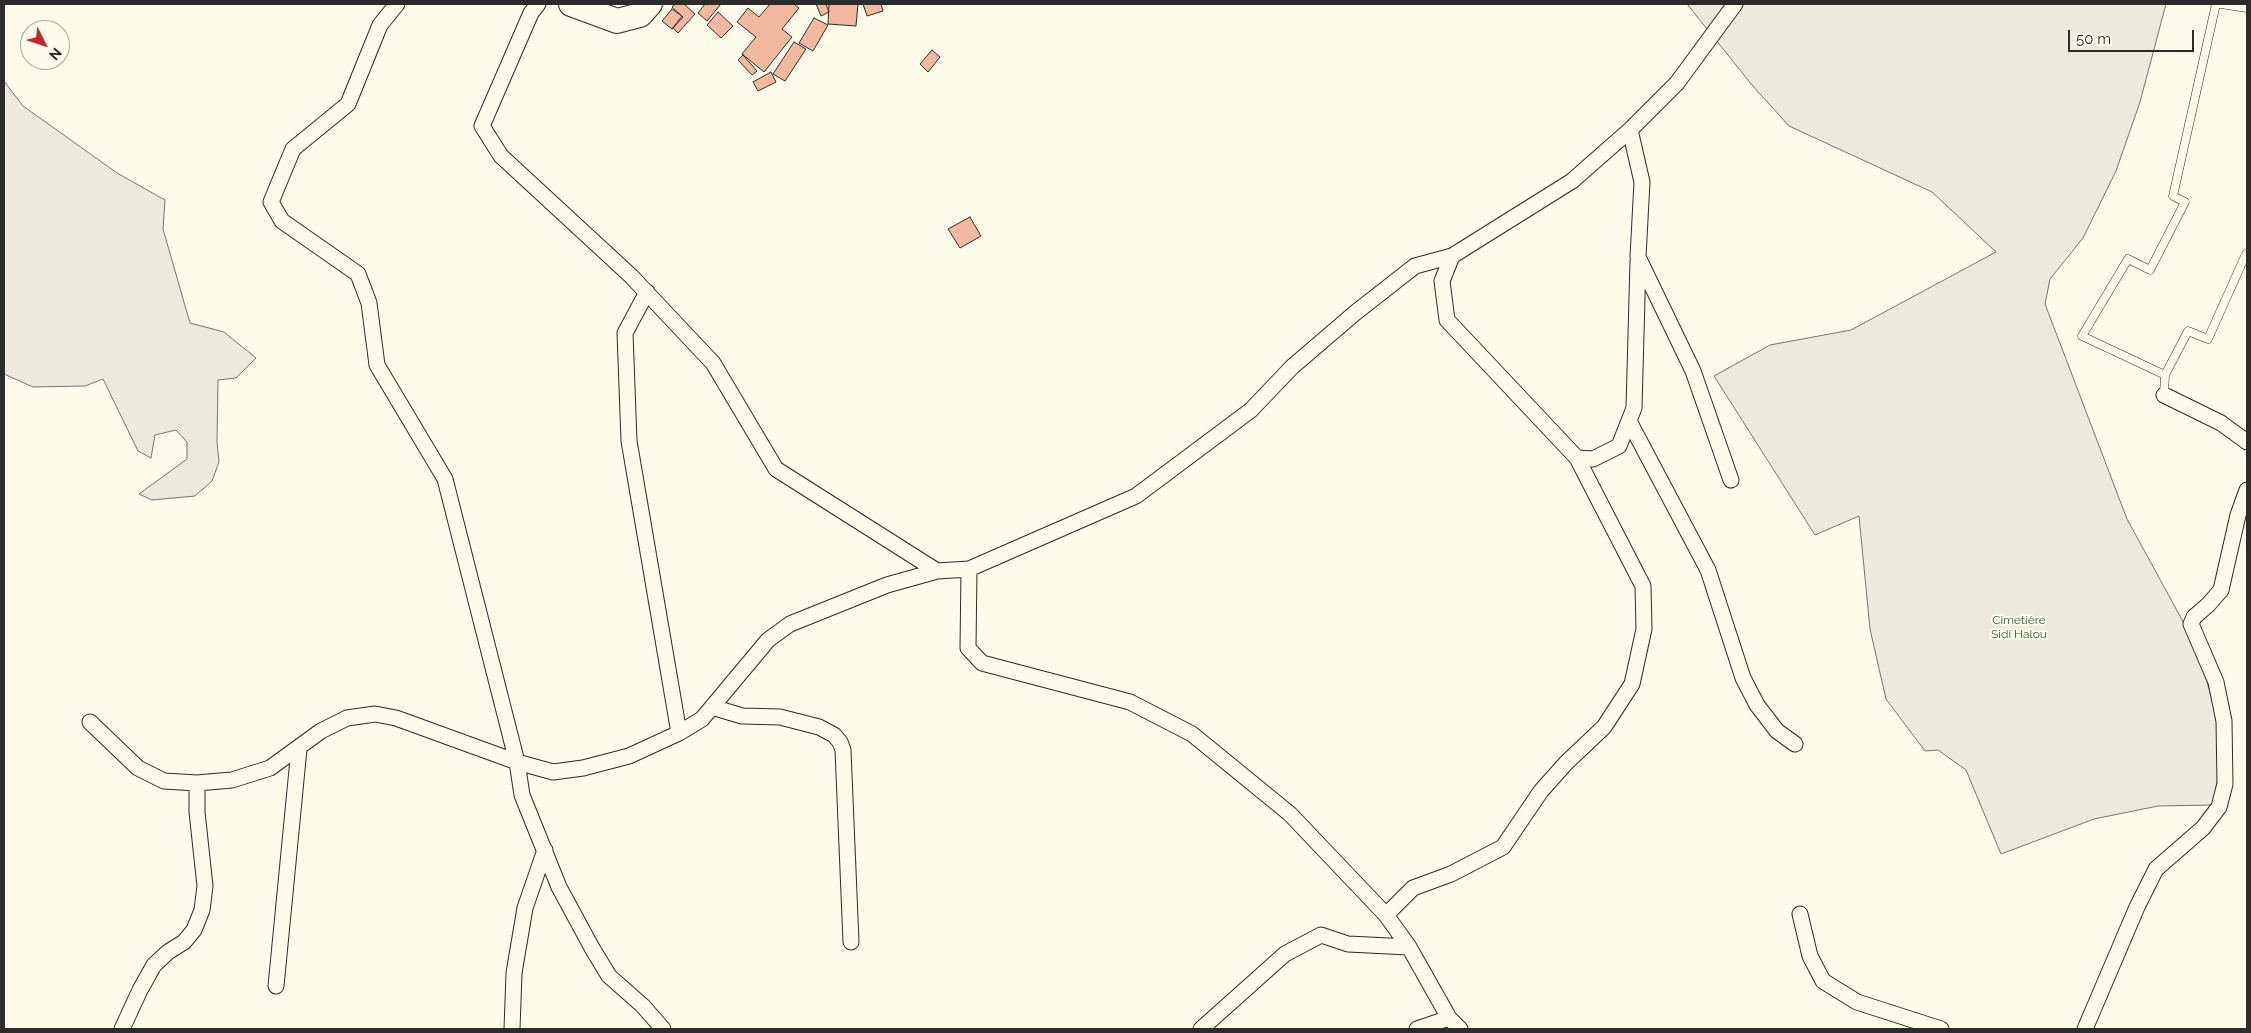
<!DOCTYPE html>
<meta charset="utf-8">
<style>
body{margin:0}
#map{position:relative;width:2251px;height:1033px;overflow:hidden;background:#fdfbea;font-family:Raleway,sans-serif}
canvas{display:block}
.frame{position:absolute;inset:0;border:5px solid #2b2b2b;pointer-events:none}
.north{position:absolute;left:20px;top:20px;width:50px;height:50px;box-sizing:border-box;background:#fdfbea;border:1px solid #a9a89e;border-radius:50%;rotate:131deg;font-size:14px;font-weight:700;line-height:20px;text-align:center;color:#2b2b2b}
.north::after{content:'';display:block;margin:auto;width:18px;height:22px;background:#c62828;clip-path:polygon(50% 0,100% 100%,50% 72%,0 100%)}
.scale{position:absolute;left:2068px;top:30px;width:126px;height:22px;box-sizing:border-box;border:2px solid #2b2b2b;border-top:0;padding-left:6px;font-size:15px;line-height:18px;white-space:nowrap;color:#2b2b2b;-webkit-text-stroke:4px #fdfbea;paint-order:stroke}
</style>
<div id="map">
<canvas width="2251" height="1033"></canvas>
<div class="frame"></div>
<div class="north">N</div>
<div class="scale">50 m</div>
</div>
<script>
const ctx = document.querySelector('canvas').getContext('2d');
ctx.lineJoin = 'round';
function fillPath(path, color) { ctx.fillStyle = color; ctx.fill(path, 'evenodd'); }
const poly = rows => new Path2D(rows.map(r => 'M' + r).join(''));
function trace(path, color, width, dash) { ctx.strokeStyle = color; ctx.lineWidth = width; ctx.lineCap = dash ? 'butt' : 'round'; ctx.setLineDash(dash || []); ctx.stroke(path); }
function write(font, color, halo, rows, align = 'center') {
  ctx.font = font + ' Raleway,sans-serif'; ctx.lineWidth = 4; ctx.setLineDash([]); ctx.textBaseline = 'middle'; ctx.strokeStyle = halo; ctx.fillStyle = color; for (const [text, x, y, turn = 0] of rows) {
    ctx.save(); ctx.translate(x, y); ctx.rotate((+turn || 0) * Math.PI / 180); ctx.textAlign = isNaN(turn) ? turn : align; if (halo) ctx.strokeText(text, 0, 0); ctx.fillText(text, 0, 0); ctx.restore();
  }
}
const green = poly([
 [1687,4,2166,4,2140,102,2116,171,2083,238,2050,279,2045,304,2127,519,2186,627,2206,678,2217,718,2220,765,2213,805,2158,806,2094,819,2001,854,1966,770,1938,750,1925,751,1886,699,1870,629,1859,516,1815,535,1714,376,1770,345,1851,330,1996,252,1932,192,1789,126,1752,85,1687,4],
 [4,81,23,106,117,173,165,200,163,229,190,323,224,332,256,358,236,378,218,380,217,442,219,462,212,481,195,496,152,500,139,494,187,459,187,442,176,430,155,435,151,458,138,451,103,379,85,386,33,387,4,374,4,81]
]);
const building = poly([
 [675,4,684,4,695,14,678,33,673,28,683,17,672,7,675,4],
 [705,4,721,4,707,21,698,13,705,4],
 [770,4,794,4,799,8,782,29,792,37,764,72,742,54,756,37,737,22,748,8,759,17,770,4],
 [816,4,826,4,829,12,821,16,816,4],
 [829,4,858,4,856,26,828,24,829,4],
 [863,4,881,4,883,11,867,16,863,4],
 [672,9,682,16,672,29,662,21,672,9],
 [718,12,733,26,721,38,707,25,718,12],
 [814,18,828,25,813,51,799,43,814,18],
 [794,42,806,49,785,81,773,74,794,42],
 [932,50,940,57,928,72,920,64,932,50],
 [743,55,757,71,752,75,738,60,743,55],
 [771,72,776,82,758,91,753,82,771,72],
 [970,217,981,236,960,248,948,229,970,217]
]);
const lane = poly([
 [2221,4,2247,8],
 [2165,375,2082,336,2128,259,2150,270,2185,202,2173,196,2216,4],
 [2164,395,2165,375,2188,331,2208,339,2246,254,2247,255]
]);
const street = poly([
 [397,4,380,25,348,104,293,149,271,202,282,221,358,274,369,303,377,365,445,479,517,762,522,795,559,887,592,948,609,976,643,1006,663,1029],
 [538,4,531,13,482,126,501,156,631,276,713,363,776,469,937,571],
 [1630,130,1642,182,1638,257,1693,371,1731,480],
 [647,292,625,333,629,441,679,733],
 [2164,395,2221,423,2247,442],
 [1629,421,1708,570,1743,678,1757,705,1777,731,1795,744],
 [1577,458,1593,459,1619,446,1634,408,1638,261],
 [969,569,968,648,982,663,1130,702,1192,734,1290,814,1386,915,1409,947,1449,1018,1417,1029],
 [712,707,742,716,780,717,819,727,834,735,840,742,843,750,851,942],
 [90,722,138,768,164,781,197,783],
 [1800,914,1810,956,1823,981,1857,1002,1941,1029],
 [1386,915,1413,888,1451,874,1503,847,1541,791,1566,763,1604,727,1632,684,1644,629,1643,586,1577,458,1447,320,1442,281,1452,256],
 [276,986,299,749],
 [1449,1018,1460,1029],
 [122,1029,140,990,154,965,168,952,184,942,194,930,202,910,205,886,197,812,197,783,232,780,270,768,321,731,347,718,375,714,396,718,517,762,553,772,583,768,629,756,679,733,702,719,768,640,790,624,887,585,937,571,969,569,1136,496,1251,410,1292,367,1355,313,1415,266,1452,256,1572,181,1630,130,1677,83,1735,4],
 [512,1029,514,973,525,908,545,850],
 [1201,1029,1285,954,1321,935,1348,944,1409,947],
 [2085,1029,2137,907,2156,869,2203,828,2219,807,2225,784,2224,721,2216,682,2191,624,2194,617,2208,605,2221,590,2238,515,2247,490]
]);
const primary = poly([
 [571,4,617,21,640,15,650,4]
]);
const parkNames = [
 ["Cimetière",2019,620],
 ["Sidi Halou",2019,634]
];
fillPath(green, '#ecebdb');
trace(green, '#74746e', 1);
fillPath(building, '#f2b8a0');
trace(building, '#2b2b2b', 1);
trace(lane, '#2b2b2b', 9);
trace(street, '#2b2b2b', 17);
trace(primary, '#2b2b2b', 26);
trace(lane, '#fdfbea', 8);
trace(street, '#fdfbea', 15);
trace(primary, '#fdfbea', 24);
write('12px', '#34623c', '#fdfbea', parkNames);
</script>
